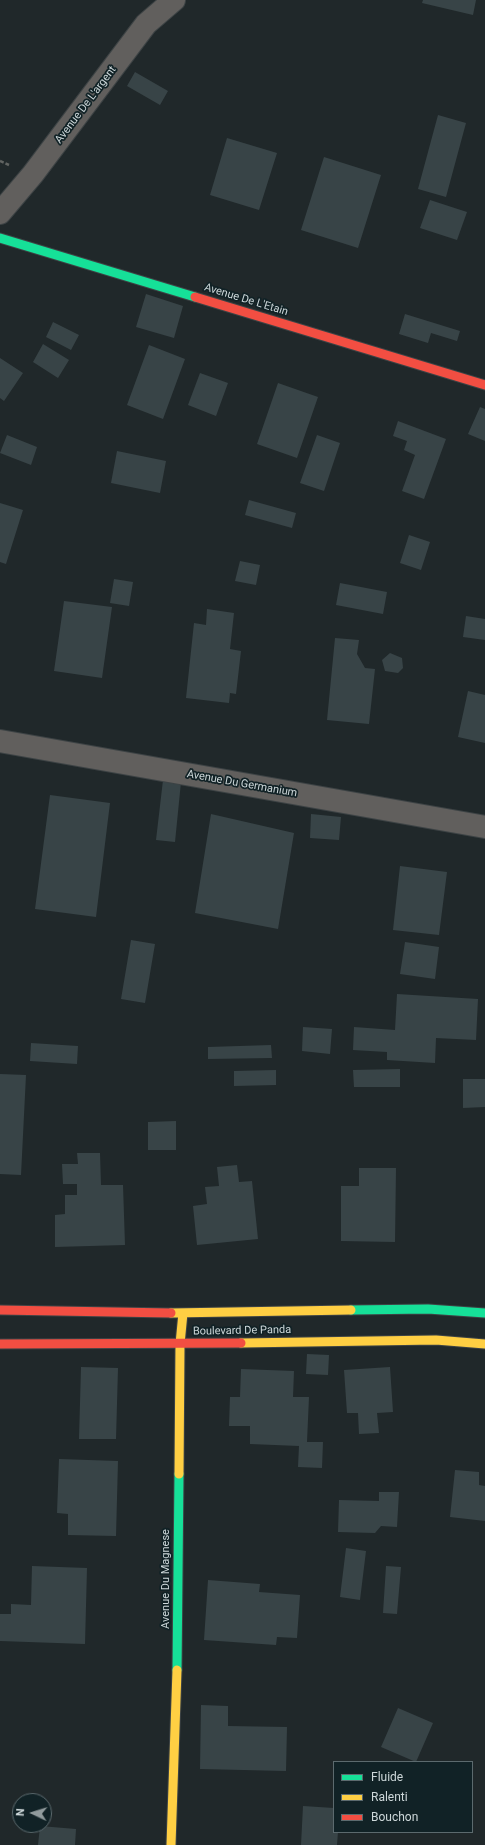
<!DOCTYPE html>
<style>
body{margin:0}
#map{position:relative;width:485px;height:1845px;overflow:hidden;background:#20282a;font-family:Roboto,sans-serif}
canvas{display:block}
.legend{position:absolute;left:333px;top:1761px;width:140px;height:72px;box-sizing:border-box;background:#112226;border:1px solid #5c6a6e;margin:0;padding:5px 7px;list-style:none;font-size:12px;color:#cdd7d9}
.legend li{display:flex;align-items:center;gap:8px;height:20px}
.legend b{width:20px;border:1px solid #5c6a6e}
.north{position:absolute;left:12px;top:1793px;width:40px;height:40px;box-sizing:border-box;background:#112226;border:1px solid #5c6a6e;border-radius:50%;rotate:274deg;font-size:11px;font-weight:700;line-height:16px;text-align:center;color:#cdd7d9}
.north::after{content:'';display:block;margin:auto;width:14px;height:18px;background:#909a9c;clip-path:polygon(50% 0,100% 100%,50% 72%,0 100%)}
</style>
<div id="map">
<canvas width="485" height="1845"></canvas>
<ul class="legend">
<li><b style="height:5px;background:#16e098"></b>Fluide</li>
<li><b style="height:5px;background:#ffcf43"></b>Ralenti</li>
<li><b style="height:5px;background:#f24e42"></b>Bouchon</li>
</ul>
<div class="north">N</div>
</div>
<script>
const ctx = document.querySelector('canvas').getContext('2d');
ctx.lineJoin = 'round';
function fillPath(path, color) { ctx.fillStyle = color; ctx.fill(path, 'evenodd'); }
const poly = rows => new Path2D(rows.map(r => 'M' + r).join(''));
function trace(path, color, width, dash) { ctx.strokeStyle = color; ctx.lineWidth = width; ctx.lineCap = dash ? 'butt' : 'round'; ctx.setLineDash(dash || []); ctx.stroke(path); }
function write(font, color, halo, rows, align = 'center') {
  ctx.font = font + ' Roboto,sans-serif'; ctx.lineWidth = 3.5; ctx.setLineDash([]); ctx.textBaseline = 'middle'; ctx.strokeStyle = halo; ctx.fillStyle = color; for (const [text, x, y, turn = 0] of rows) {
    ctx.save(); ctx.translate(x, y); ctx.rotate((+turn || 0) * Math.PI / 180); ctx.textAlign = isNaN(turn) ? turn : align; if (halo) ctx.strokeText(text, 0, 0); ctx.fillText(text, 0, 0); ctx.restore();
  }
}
const building = poly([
 [423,0,476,0,473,15,422,3],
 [135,72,168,91,160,105,127,86],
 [438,115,466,123,446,197,418,189],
 [227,138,277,153,259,210,210,195],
 [324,157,381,175,358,248,301,230],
 [430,200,467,212,457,240,420,228],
 [146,294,183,306,174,338,136,327],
 [405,314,460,331,457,341,431,333,428,343,399,334],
 [53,322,79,335,71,350,46,337],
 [43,344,69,360,58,378,33,362],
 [149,345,185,359,163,419,127,405],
 [0,358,23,373,4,401,0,398],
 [200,373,228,383,216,416,188,405],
 [278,383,318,397,297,458,257,444],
 [480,407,485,409,485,441,468,434],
 [398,421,446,439,424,499,402,491,415,455,404,450,407,441,393,436],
 [7,435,37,447,31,465,0,453],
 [317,435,340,443,324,491,300,483],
 [117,451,166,461,160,493,111,483],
 [249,500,296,513,292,528,245,515],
 [0,503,23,510,6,564,0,562],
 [409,535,430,542,421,570,400,563],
 [240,561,260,565,256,585,235,581],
 [114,579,133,582,129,606,110,603],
 [340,583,387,592,383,614,336,605],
 [64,601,112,607,102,678,54,671],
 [207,609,234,613,230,649,241,651,236,694,230,693,229,703,186,698,194,623,206,625],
 [466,616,485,619,485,640,463,637],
 [335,638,359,640,357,654,365,668,375,669,369,724,327,720],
 [390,653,402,658,403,668,398,673,385,671,382,660],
 [468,691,485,695,485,743,458,737],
 [163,780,181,782,175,842,156,840],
 [50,795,110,803,96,917,35,909],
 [211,814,294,833,278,929,195,913],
 [311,814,341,817,339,840,310,838],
 [400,866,447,872,439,935,393,930],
 [131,940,155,944,145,1003,121,999],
 [405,942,439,947,435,979,400,974],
 [397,994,478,999,476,1040,436,1038,435,1063,387,1060,387,1052,353,1050,354,1027,395,1030],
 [303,1027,332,1029,330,1054,302,1051],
 [31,1043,78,1046,77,1064,30,1061],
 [271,1045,272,1058,208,1059,208,1047],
 [400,1069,400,1087,354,1087,353,1070],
 [276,1070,276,1085,234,1086,234,1071],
 [0,1074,26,1075,21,1175,0,1174],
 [463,1079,485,1079,485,1107,463,1108],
 [176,1121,176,1150,148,1150,148,1122],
 [77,1153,100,1153,101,1185,123,1185,125,1245,55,1247,55,1215,65,1214,65,1195,77,1195,77,1184,63,1184,62,1164,78,1164],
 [237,1165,239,1182,252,1181,258,1239,197,1245,193,1206,207,1204,205,1187,219,1186,217,1167],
 [359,1168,396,1168,395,1242,341,1241,341,1186,359,1186],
 [307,1354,329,1355,328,1375,306,1374],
 [81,1367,118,1368,116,1439,79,1439],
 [390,1367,393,1412,377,1413,379,1433,359,1434,358,1413,347,1413,344,1370],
 [241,1369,294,1371,293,1397,309,1397,307,1442,323,1442,322,1468,298,1467,299,1446,250,1444,250,1426,229,1426,230,1397,240,1397],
 [59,1459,118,1461,116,1536,68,1535,68,1514,57,1513],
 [455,1470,479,1472,479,1485,485,1486,485,1521,450,1517],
 [379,1492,399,1492,397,1527,381,1526,375,1533,338,1532,339,1500,379,1501],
 [346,1548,366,1551,360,1600,340,1597],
 [32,1566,87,1568,85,1644,0,1641,0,1614,11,1614,11,1604,31,1605],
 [386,1566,401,1567,397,1614,383,1613],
 [208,1580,260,1584,259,1592,300,1595,297,1638,277,1637,276,1645,204,1640],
 [201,1705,228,1706,228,1726,287,1727,286,1771,200,1769],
 [398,1708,433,1723,416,1762,381,1747],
 [303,1806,334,1808,334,1832,338,1832,337,1845,301,1845],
 [40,1826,76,1829,75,1845,38,1845]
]);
const path = poly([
 [0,161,9,165]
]);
const street = poly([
 [0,213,33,174,146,24,174,0],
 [0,741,485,827]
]);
const fast = poly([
 [0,238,195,297],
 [351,1310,428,1309,485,1313],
 [177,1670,179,1474]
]);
const slow = poly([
 [171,1313,351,1310],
 [241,1343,436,1340,485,1344],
 [179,1474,180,1344,183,1313],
 [171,1845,177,1670]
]);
const jam = poly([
 [195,297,485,385],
 [0,1310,171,1313],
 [0,1344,241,1343]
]);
const streetNames = [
 ["Avenue De L'argent",86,105,-53],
 ["Avenue De L'Etain",246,300,17],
 ["Avenue Du Germanium",242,784,10],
 ["Boulevard De Panda",242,1331,-1],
 ["Avenue Du Magnese",166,1579,-90]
];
fillPath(building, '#384447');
trace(street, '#3d4345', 24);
trace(fast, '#3d4345', 11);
trace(slow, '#3d4345', 11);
trace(jam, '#3d4345', 11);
trace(path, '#616462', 2.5, [4, 2]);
trace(street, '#615f5d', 22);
trace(fast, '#16e098', 9);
trace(slow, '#ffcf43', 9);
trace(jam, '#f24e42', 9);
write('11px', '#cdd7d9', '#112226', streetNames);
</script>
